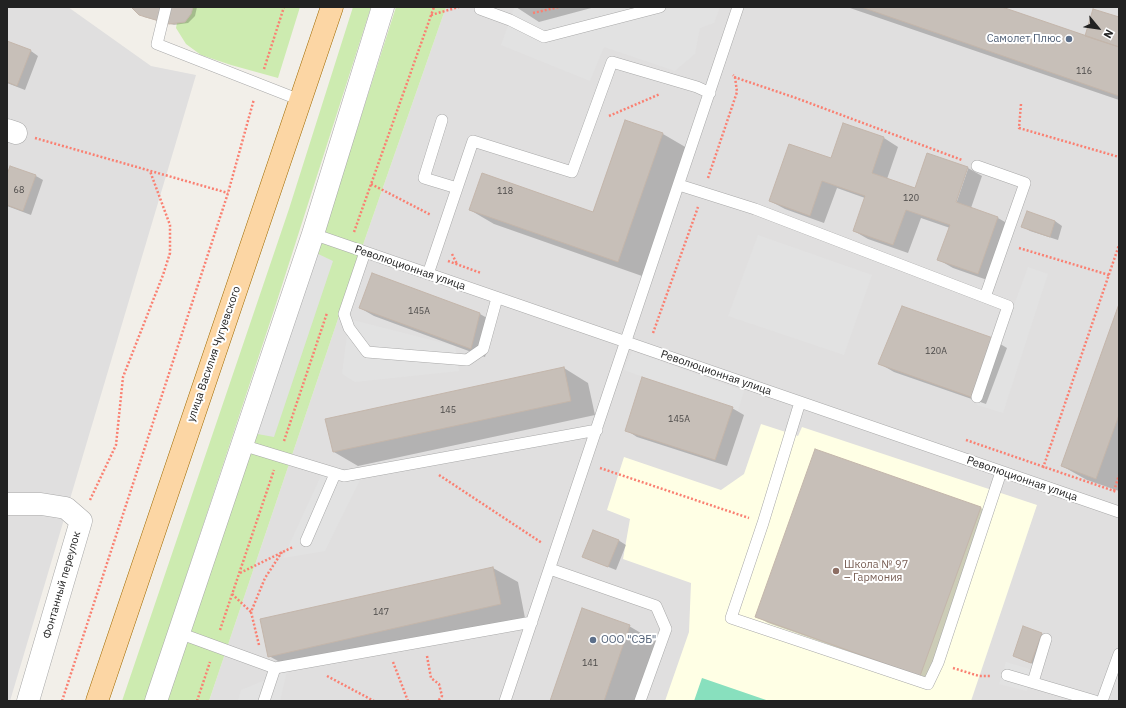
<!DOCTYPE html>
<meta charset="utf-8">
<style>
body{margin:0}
#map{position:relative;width:1126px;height:708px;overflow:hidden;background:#f2efe9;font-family:"IBM Plex Sans",sans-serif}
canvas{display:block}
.frame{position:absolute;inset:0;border:8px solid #222;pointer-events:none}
.north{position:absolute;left:1078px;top:8px;width:40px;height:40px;-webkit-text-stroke:3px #fff;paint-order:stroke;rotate:119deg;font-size:11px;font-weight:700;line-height:16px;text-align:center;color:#222}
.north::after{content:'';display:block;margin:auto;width:14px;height:18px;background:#222;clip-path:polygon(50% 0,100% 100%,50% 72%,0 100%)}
</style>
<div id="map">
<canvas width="1126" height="708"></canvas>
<div class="frame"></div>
<div class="north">N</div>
</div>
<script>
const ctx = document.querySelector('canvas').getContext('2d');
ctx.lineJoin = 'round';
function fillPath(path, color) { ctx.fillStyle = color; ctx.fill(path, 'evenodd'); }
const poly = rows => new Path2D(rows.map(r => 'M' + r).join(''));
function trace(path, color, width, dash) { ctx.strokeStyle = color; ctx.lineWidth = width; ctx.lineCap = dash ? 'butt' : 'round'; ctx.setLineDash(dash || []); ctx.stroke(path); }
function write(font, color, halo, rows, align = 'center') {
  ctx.font = font + ' "IBM Plex Sans",sans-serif'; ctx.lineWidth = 4; ctx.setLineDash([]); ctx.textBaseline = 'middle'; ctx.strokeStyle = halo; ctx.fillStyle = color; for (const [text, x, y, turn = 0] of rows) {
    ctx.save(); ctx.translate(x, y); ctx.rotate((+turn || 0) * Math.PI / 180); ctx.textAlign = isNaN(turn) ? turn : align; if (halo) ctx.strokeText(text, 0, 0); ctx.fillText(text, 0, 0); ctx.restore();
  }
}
const residential = poly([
 [7,7,68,7,151,66,196,75,10,701,7,701],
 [446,7,1119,7,1119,701,209,701,365,239]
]);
const education = poly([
 [761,424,798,436,802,427,1037,505,971,701,665,701,689,632,691,583,623,559,630,519,607,510,624,457,721,490,744,474]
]);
const grass = poly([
 [180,7,300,7,278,78,231,65,201,55,186,44,176,28],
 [353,7,371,7,276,304,145,701,122,701,289,209],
 [396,7,446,7,365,239,209,701,165,701,326,226]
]);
const pitch = poly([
 [702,678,769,701,694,701]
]);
const parking = poly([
 [519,7,720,7,714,23,700,28,695,54,675,71,604,47,590,81,501,45,514,8],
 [758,235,872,275,844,355,728,316],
 [314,252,333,261,274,437,252,433],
 [1028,267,1048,274,1003,413,977,405],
 [349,319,455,346,459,371,355,382,342,374],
 [632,351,744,391,738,411,624,370],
 [324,469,363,474,325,551,283,558],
 [1006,662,1033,670,1027,691,999,684],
 [287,671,280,701,238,701,241,690]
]);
const shadow = poly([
 [132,7,197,7,195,16,188,23,174,25,144,17],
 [516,7,595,7,539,22],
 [847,7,1000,7,1085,36,1119,18,1119,100],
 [7,42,31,51,38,56,25,90,7,83],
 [625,121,663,134,687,148,642,276,494,224,470,210,593,213],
 [844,124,884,138,898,147,887,179,915,189,968,168,982,176,971,208,998,218,1012,226,993,282,953,268,939,260,950,228,921,218,908,253,868,239,854,231,865,198,837,188,824,223,785,209,770,201,832,160],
 [966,169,968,169,955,207,953,207],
 [36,176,43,180,31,215,7,206,7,178],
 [1027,212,1055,221,1062,226,1058,240,1030,231,1022,226],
 [1119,307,1119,491,1087,480,1062,466],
 [360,308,480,314,494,322,485,357,374,316],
 [992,339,1007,348,986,404,894,372,880,364],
 [564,368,588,383,595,415,358,466,334,452],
 [732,408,744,415,727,466,637,437,626,430],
 [816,451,981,508,992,514,932,681,768,623,756,616],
 [618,540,626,545,616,570,591,560,583,556],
 [493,568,518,582,525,618,294,670,269,656],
 [629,626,656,642,636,701,551,701],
 [1041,634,1049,638,1039,666,1022,660,1015,656]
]);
const building = poly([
 [131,7,193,7,191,14,185,22,169,24,139,15,131,7],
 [861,7,1002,7,1119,47,1119,96,861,7],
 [1093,9,1119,17,1119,47,1085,36,1093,9],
 [7,41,31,50,17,86,7,82,7,41],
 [625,120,663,133,618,262,469,210,482,173,593,212,625,120],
 [843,123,884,137,872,173,915,188,927,153,968,167,956,202,998,217,978,274,937,260,950,225,906,210,893,245,853,231,865,196,822,181,810,216,769,201,789,144,831,158,843,123],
 [10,166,36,175,23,211,7,205,7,175,10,166],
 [1027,211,1055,221,1050,237,1021,227,1027,211],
 [372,273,480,313,471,349,359,308,372,273],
 [1119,304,1119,415,1096,479,1061,466,1119,304],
 [902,306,993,338,971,397,878,364,902,306],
 [564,367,571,401,333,452,325,419,564,367],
 [642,377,733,407,715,460,625,431,642,377],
 [815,449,981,507,920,676,755,617,815,449],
 [593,530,619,540,608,567,582,557,593,530],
 [493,567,501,604,268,657,260,619,493,567],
 [582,608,630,625,604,701,550,701,582,608],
 [1023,626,1042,633,1031,663,1013,656,1023,626]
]);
const path = poly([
 [533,13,559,7],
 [431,15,459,7],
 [264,69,284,7],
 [734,77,796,98,962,160],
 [1021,104,1019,128,1119,157],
 [609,116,660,94],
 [35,138,228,193],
 [708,178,737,92,735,77,733,75],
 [371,184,431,215],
 [354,232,434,7],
 [1019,248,1109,275],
 [452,254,457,264],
 [448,261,481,273],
 [653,333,698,207],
 [966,440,1117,492],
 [284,441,327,313],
 [600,468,749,518],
 [1043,468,1119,245],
 [439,475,542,543],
 [1114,491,1119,475],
 [90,500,116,445,123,377,163,275,170,253,170,225,150,171],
 [240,573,293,547],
 [232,594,251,612],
 [220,630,274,470],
 [259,645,251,612,265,578,282,552],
 [427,656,431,678,439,684,442,696,438,701],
 [393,662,408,701],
 [953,668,979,676,991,676],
 [327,676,374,701],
 [62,701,228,193,254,99],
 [197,701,210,662]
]);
const lane = poly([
 [166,7,157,44,300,100],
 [481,7,480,9,510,20,544,37,660,7],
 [442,120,424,178,457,188],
 [977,166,1025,183,985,297],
 [679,185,755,209,1008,306,977,397],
 [313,234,1119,512],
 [365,252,344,314,349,328,367,352,467,360,483,349,497,298],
 [428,274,473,141,572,172,612,62,697,87,710,93],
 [800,402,763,523,731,618,928,684,938,663,1001,472],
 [242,445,344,476,597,430],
 [306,541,335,474],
 [550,569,656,606,666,629,640,701],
 [179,633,275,668,532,622],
 [1007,675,1095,701],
 [1033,682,1046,639],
 [264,701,275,668],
 [505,701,738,7],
 [1102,701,1119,654]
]);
const street = poly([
 [7,130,16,133],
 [7,504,41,504,66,508,81,521,28,701],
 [156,701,313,234,383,7]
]);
const primary = poly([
 [97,701,332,7]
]);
const markers = [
 [1069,39,4,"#5c6f8a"],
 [836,571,4,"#8d6e63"],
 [593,640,4,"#5c6f8a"]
];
const numberNames = [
 ["116",1084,71],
 ["68",19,190],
 ["118",505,191],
 ["120",911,198],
 ["145А",419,311],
 ["120А",936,351],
 ["145",448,410],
 ["145А",679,419],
 ["147",381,612],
 ["141",590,663]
];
const serviceNames = [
 ["Самолет Плюс",1061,39],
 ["ООО \"СЭБ\"",601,640,"left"]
];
const streetNames = [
 ["Революционная улица",410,268,19],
 ["улица Василия Чугуевского",214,354,-71],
 ["Революционная улица",716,373,19],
 ["Революционная улица",1022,479,19],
 ["Фонтанный переулок",62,585,-74]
];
const educationNames = [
 ["Школа № 97",844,565],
 ["– Гармония",844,578]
];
fillPath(residential, '#e0dfdf');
fillPath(education, '#ffffe5');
fillPath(grass, '#cdebb0');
fillPath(pitch, '#88e0be');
fillPath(parking, '#e2e2e2');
fillPath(shadow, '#0003');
fillPath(building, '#c7bfb8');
trace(building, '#c4b6ab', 1);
trace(lane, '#a9a9a9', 12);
trace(street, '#a9a9a9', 23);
trace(primary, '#a06b00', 23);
trace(path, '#fa8072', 2.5, [2, 2]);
trace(lane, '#fff', 11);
trace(street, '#fff', 22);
trace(primary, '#fcd6a4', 22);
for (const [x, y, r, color] of markers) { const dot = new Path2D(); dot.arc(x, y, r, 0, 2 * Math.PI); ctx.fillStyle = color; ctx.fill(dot); trace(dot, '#fff', 1.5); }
write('9px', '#4b4948', null, numberNames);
write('11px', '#4e5e75', '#fff', serviceNames, 'right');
write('11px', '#222', '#fff', streetNames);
write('11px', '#785e54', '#fff', educationNames, 'left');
</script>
